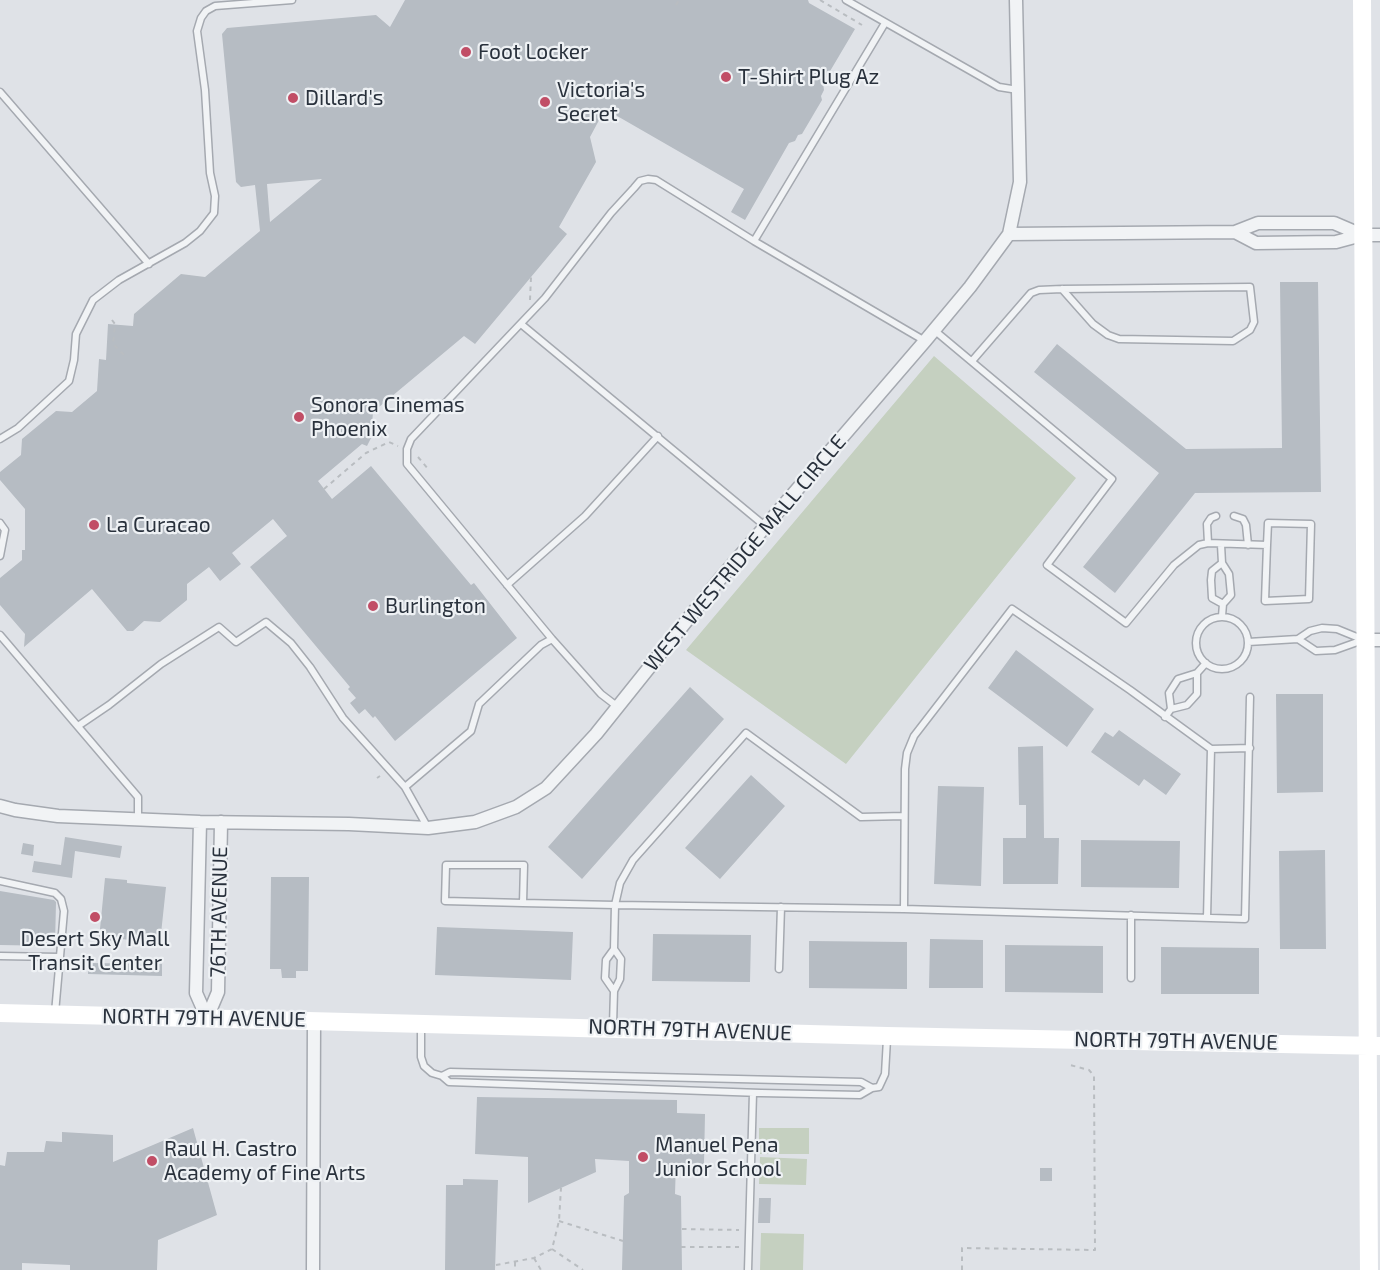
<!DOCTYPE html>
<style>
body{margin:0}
canvas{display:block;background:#dfe2e7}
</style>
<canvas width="1380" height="1270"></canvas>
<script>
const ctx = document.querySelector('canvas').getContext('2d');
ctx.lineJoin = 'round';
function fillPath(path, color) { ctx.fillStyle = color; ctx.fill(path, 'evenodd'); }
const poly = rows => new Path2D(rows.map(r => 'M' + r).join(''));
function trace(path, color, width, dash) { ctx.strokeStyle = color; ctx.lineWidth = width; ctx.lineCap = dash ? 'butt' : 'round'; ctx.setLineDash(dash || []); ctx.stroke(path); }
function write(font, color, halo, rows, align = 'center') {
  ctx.font = font + ' "Exo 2",sans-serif'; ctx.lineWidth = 4.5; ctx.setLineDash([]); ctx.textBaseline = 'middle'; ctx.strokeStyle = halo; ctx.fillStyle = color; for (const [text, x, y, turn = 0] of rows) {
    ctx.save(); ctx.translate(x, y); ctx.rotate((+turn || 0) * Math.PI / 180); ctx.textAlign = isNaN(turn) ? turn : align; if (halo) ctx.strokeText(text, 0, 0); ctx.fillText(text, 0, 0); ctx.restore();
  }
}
const green = poly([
 [934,356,1076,478,846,764,686,650],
 [759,1128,809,1128,809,1154,759,1154],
 [760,1157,807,1159,806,1185,759,1184],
 [761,1233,804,1234,803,1270,760,1270]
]);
const building = poly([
 [405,0,808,0,809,3,855,29,823,83,824,90,821,96,822,100,802,134,798,135,795,141,789,143,745,220,731,212,744,189,605,109,590,137,596,162,559,227,567,234,475,344,464,336,373,412,371,438,367,446,362,444,318,481,332,499,371,466,471,585,474,583,517,638,395,741,375,716,373,718,365,709,359,714,350,703,356,698,348,689,350,687,250,567,287,536,273,519,232,553,241,564,220,581,209,567,187,584,187,600,160,622,144,621,133,631,127,631,92,589,24,647,25,634,0,605,0,578,22,560,22,550,25,550,25,509,0,480,0,472,21,455,22,439,56,411,72,412,97,391,99,359,106,360,108,324,133,326,134,314,181,274,205,277,260,231,255,185,241,187,236,182,222,34,227,28,376,15,390,27],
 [322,179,270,222,267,184],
 [1280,282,1318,282,1321,492,1195,493,1115,593,1083,567,1159,473,1034,372,1057,344,1186,449,1282,448],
 [1016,650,1094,709,1067,747,988,688],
 [690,687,724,719,582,879,548,847],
 [1276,694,1323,694,1323,792,1277,793],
 [1119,730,1181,774,1166,795,1144,779,1139,786,1091,752,1105,732,1113,737],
 [1043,746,1044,838,1059,838,1058,884,1003,884,1003,838,1026,838,1026,805,1019,805,1018,747],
 [751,775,785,806,720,879,685,848],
 [938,786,984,787,981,886,934,884],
 [65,837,122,846,120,858,75,851,72,878,32,872,34,861,61,865],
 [1081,840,1180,841,1179,888,1081,887],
 [23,843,34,845,33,856,21,854],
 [1325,850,1326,949,1280,949,1279,851],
 [271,877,309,877,308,971,296,971,296,978,282,978,281,969,270,969],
 [105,878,127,880,127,883,166,887,160,943,121,939,121,942,99,939],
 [0,891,54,900,56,902,55,946,0,945],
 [437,927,573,932,571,980,435,975],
 [653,934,751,935,750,982,652,981],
 [930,939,983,940,983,988,929,988],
 [809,941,907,942,907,989,809,988],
 [1005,945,1103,946,1103,993,1005,992],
 [1161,947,1259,948,1259,994,1161,994],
 [88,963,162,964,162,976,88,974],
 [477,1097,677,1100,677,1113,705,1114,704,1164,676,1163,675,1194,681,1196,682,1270,622,1270,624,1196,629,1193,629,1161,595,1159,596,1172,528,1203,528,1157,475,1154],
 [193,1128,217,1215,158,1240,157,1270,70,1270,70,1265,22,1263,22,1270,0,1270,0,1165,5,1166,7,1152,44,1152,46,1141,62,1142,62,1132,113,1135,113,1162],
 [1040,1168,1052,1168,1052,1181,1040,1181],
 [463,1179,498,1180,495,1270,445,1270,446,1185,463,1185],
 [759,1198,771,1198,770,1223,758,1223]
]);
const path = poly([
 [820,0,862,25],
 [676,5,679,0],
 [530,300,531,277],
 [112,320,115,324,113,344,124,355],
 [418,457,429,470],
 [324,489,366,453,389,442,398,446],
 [377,778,380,776],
 [559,1221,623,1241],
 [682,1229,739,1230],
 [681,1247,739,1247],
 [552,1249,583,1270],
 [534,1258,541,1270],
 [515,1262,515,1270],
 [496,1265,534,1258,552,1249,559,1221,561,1188],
 [962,1270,962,1248,1095,1250,1094,1076,1089,1070,1070,1065]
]);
const lane = poly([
 [846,0,999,87,1018,90],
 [0,92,149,264],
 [754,241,885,23],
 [521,324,765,526],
 [934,330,1112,479,1047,565,1126,623,1174,565,1199,545,1208,543,1267,545,1265,601,1309,599,1311,524,1268,523,1267,545],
 [972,361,1031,293,1039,290,1062,289,1250,287,1254,322,1250,330,1233,341,1119,339,1108,335,1093,324,1062,289],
 [0,439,18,428,69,381,74,360,76,334,93,300,119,280,185,243,200,231,214,213,215,196,210,173,205,90,197,31,201,18,206,11,215,6,292,0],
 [1234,516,1243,519,1246,525,1248,545],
 [0,523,5,530,0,556],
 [1208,543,1207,524,1211,518,1216,516],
 [1221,545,1222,563,1229,574,1231,595,1223,604,1222,616],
 [1222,563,1212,571,1211,580,1212,598,1223,604],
 [507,585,585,516,658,436],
 '1196 643a26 26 0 1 1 52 0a26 26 0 1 1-52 0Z',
 [0,635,138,797,138,820],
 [1298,639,1316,651,1335,650,1363,640],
 [1248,642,1298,639,1310,631,1322,628,1337,629,1364,640],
 [618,707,601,694,552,639,407,464,407,449,411,439,545,298,611,213,634,188,640,181,648,179,656,180,754,241,925,341],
 [1171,709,1187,705,1197,694,1197,673],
 [1165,717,1171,709,1169,693,1178,679,1197,673,1206,663],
 [78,726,109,705,161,664,219,627,236,642,266,622,291,643,310,667,343,718,405,787,428,828],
 [405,787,471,731,479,704,541,645,552,639],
 [904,816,861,817,746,733,633,860,620,883,615,905,904,909,1245,919,1250,697],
 [0,881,55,893,61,899,64,911,55,1013],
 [523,903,524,865,446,865,445,901,523,903,615,905,614,949,606,960,605,978,614,991],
 [904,909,905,769,907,753,914,736,1012,609,1130,690,1211,749,1250,748],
 [1207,918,1211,749],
 [0,956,59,957],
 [779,969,781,907],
 [1131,978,1131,915],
 [613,1025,614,991,620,979,621,959,614,949],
 [421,1027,421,1057,424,1066,432,1073,442,1076,449,1082,761,1093,860,1095,872,1088,879,1087,885,1074,887,1039],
 [442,1076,450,1072,861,1082,872,1088],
 [748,1270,753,1093]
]);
const street = poly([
 [1235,232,1256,243,1336,242,1362,235,1380,235],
 [1009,234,1235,232,1258,223,1334,223,1362,235],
 [1364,640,1380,640],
 [0,806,15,810,58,816,200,822,349,824,428,828,475,822,516,807,546,788,596,734,720,579,925,341,970,287,1009,234,1020,182,1016,0],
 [200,822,196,993,207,1018],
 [207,1018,218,992,221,822],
 [313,1270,314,1021]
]);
const secondary = poly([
 [1362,0,1369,1270],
 [0,1013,887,1036,1380,1046]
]);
const markers = [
 [466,52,6,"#c14e66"],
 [726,77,6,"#c14e66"],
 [293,98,6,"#c14e66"],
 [545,102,6,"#c14e66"],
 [299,417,6,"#c14e66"],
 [94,525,6,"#c14e66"],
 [373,606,6,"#c14e66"],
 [95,917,6,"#c14e66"],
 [643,1157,6,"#c14e66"],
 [152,1161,6,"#c14e66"]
];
const poiNames = [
 ["Foot Locker",478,52],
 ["T-Shirt Plug Az",738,77],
 ["Victoria's",557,90],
 ["Secret",557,114],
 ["Dillard's",305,98],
 ["Sonora Cinemas",311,405],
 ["Phoenix",311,429],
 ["La Curacao",106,525],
 ["Burlington",385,606],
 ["Desert Sky Mall",95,939,"center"],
 ["Transit Center",95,963,"center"],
 ["Manuel Pena",655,1145],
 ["Junior School",655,1169],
 ["Raul H. Castro",164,1149],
 ["Academy of Fine Arts",164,1173]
];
const streetNames = [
 ["WEST WESTRIDGE MALL CIRCLE",745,553,-50],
 ["76TH AVENUE",219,912,-89],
 ["NORTH 79TH AVENUE",204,1018,1],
 ["NORTH 79TH AVENUE",690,1030,2],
 ["NORTH 79TH AVENUE",1176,1041,1]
];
fillPath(green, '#c5d0c0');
fillPath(building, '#b6bcc3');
trace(lane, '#a5a9b0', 9);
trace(street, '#a5a9b0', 15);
trace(path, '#b9bdc1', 2, [4.5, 4.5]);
trace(lane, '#f1f3f5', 6);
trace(street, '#f1f3f5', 12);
trace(secondary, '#fff', 18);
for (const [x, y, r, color] of markers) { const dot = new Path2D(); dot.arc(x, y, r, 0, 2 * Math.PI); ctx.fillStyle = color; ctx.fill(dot); trace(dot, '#eef1f4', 2); }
write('21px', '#29313c', '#eef1f4', poiNames, 'left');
write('21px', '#29313c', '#eef1f4', streetNames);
</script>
